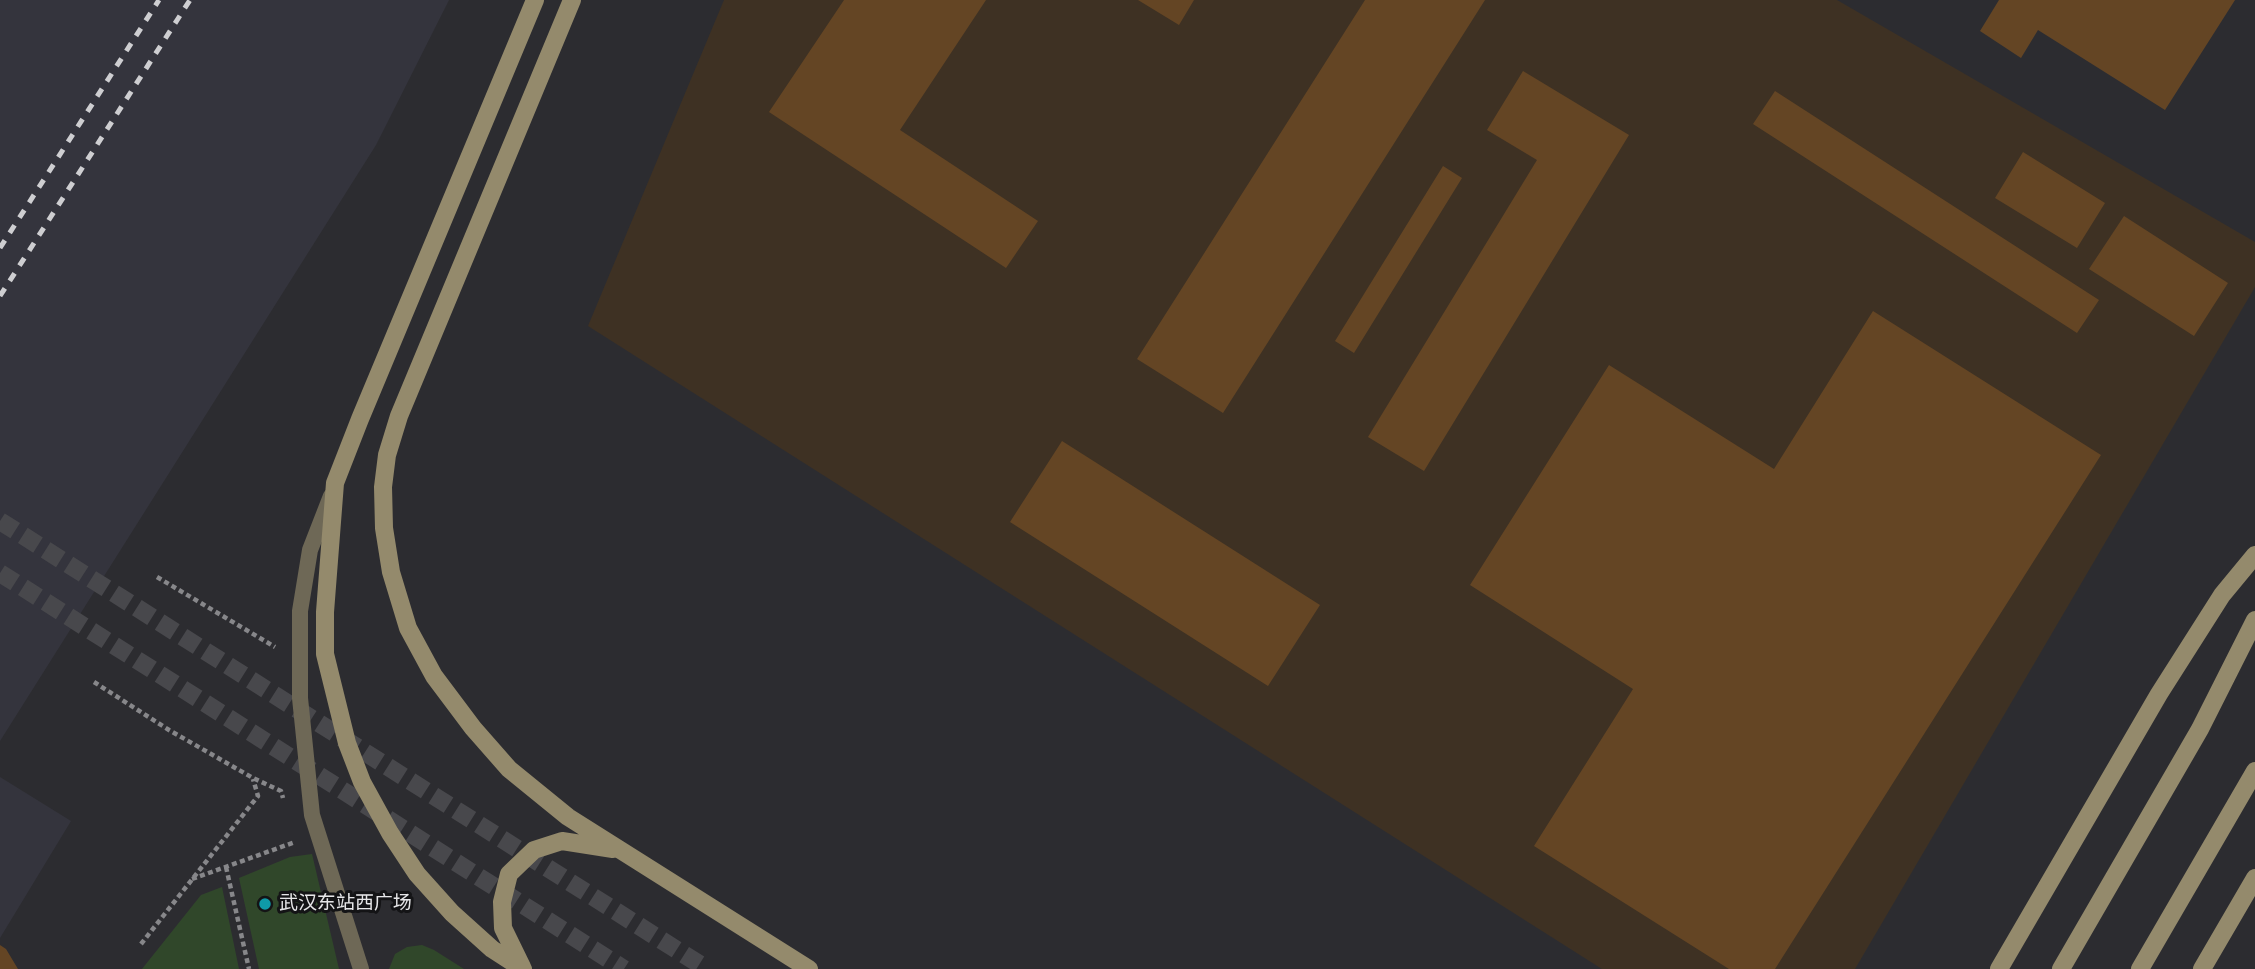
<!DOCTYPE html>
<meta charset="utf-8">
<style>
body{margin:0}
canvas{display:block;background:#2c2c30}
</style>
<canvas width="2255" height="969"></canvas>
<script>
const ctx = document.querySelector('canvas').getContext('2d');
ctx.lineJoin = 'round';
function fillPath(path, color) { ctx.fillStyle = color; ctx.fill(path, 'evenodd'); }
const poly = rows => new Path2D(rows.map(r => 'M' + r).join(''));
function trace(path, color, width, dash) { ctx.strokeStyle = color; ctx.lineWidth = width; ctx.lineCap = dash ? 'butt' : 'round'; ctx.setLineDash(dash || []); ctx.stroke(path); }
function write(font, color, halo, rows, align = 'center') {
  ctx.font = font + ' "Fira Sans","Noto Sans SC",sans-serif'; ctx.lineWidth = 6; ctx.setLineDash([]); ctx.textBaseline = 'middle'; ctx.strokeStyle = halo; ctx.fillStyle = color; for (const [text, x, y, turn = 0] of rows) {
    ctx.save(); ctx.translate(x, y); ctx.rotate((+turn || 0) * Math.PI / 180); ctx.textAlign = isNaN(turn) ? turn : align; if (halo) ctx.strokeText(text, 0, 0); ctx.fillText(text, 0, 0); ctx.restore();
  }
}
const built = poly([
 [0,0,449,0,376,145,0,741],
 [0,777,71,821,0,938]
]);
const industrial = poly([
 [724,0,1837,0,2255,242,2255,287,1855,969,1602,969,588,326]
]);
const green = poly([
 [312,854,339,969,259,969,239,878,290,857],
 [222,887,239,969,142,969,201,895],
 [422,945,434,950,464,969,389,969,395,954,407,947]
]);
const building = poly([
 [844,0,986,0,900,130,1038,221,1006,268,769,112],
 [1138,0,1194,0,1179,25],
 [1365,0,1485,0,1223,413,1137,359],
 [1999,0,2235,0,2165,110,2038,30,2021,58,1980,31],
 [1523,71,1629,135,1424,471,1368,437,1537,160,1487,130],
 [1775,91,2099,300,2077,333,1753,124],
 [2023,152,2105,203,2077,248,1995,198],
 [1443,166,1462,178,1354,353,1335,341],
 [2124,216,2228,283,2194,336,2089,269],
 [1873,311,2101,455,1775,969,1729,969,1534,846,1633,689,1470,585,1609,365,1774,469],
 [1062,441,1320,605,1268,686,1010,522],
 [0,945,6,949,18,969,0,969]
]);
const secondaryTunnel = poly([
 [0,521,707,969],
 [0,573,624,969]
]);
const path = poly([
 [157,577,275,647],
 [94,682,169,730,253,778,281,791,283,798],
 [226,867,249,969],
 [192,879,295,842],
 [141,944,258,796,253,779]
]);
const lane = poly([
 [331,496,310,550,300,611,300,698,312,815,361,969]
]);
const secondary = poly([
 [572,0,399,416,387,455,383,487,384,528,391,572,408,628,434,676,473,728,509,769,568,817,809,969],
 [522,967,503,928,502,902,509,874,534,850,562,841,613,849],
 [523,969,492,949,452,913,417,874,390,833,362,782,347,743,325,654,325,612,335,483,360,419,535,0],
 [1999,969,2159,694,2222,595,2255,555],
 [2061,969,2200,729,2255,620],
 [2140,969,2255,771],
 [2202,969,2255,878]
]);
const rail = poly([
 [0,248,159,0],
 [0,296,190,0]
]);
const markers = [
 [265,904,7,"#0f9aa8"]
];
const poiNames = [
 ["武汉东站西广场",279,904]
];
fillPath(built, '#34343d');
fillPath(industrial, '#3e3123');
fillPath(green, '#30472a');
fillPath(building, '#644524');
trace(secondaryTunnel, '#48484c', 18, [18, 9]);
trace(path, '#87878a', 4.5, [5, 3.5]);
trace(lane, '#6e6856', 16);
trace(secondary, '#948a6c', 18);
trace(rail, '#ceced1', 5, [9, 9]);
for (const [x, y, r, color] of markers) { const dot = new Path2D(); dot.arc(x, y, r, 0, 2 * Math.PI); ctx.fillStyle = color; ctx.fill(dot); trace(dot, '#141416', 2.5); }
write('19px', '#e6e6e8', '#141416', poiNames, 'left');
</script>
